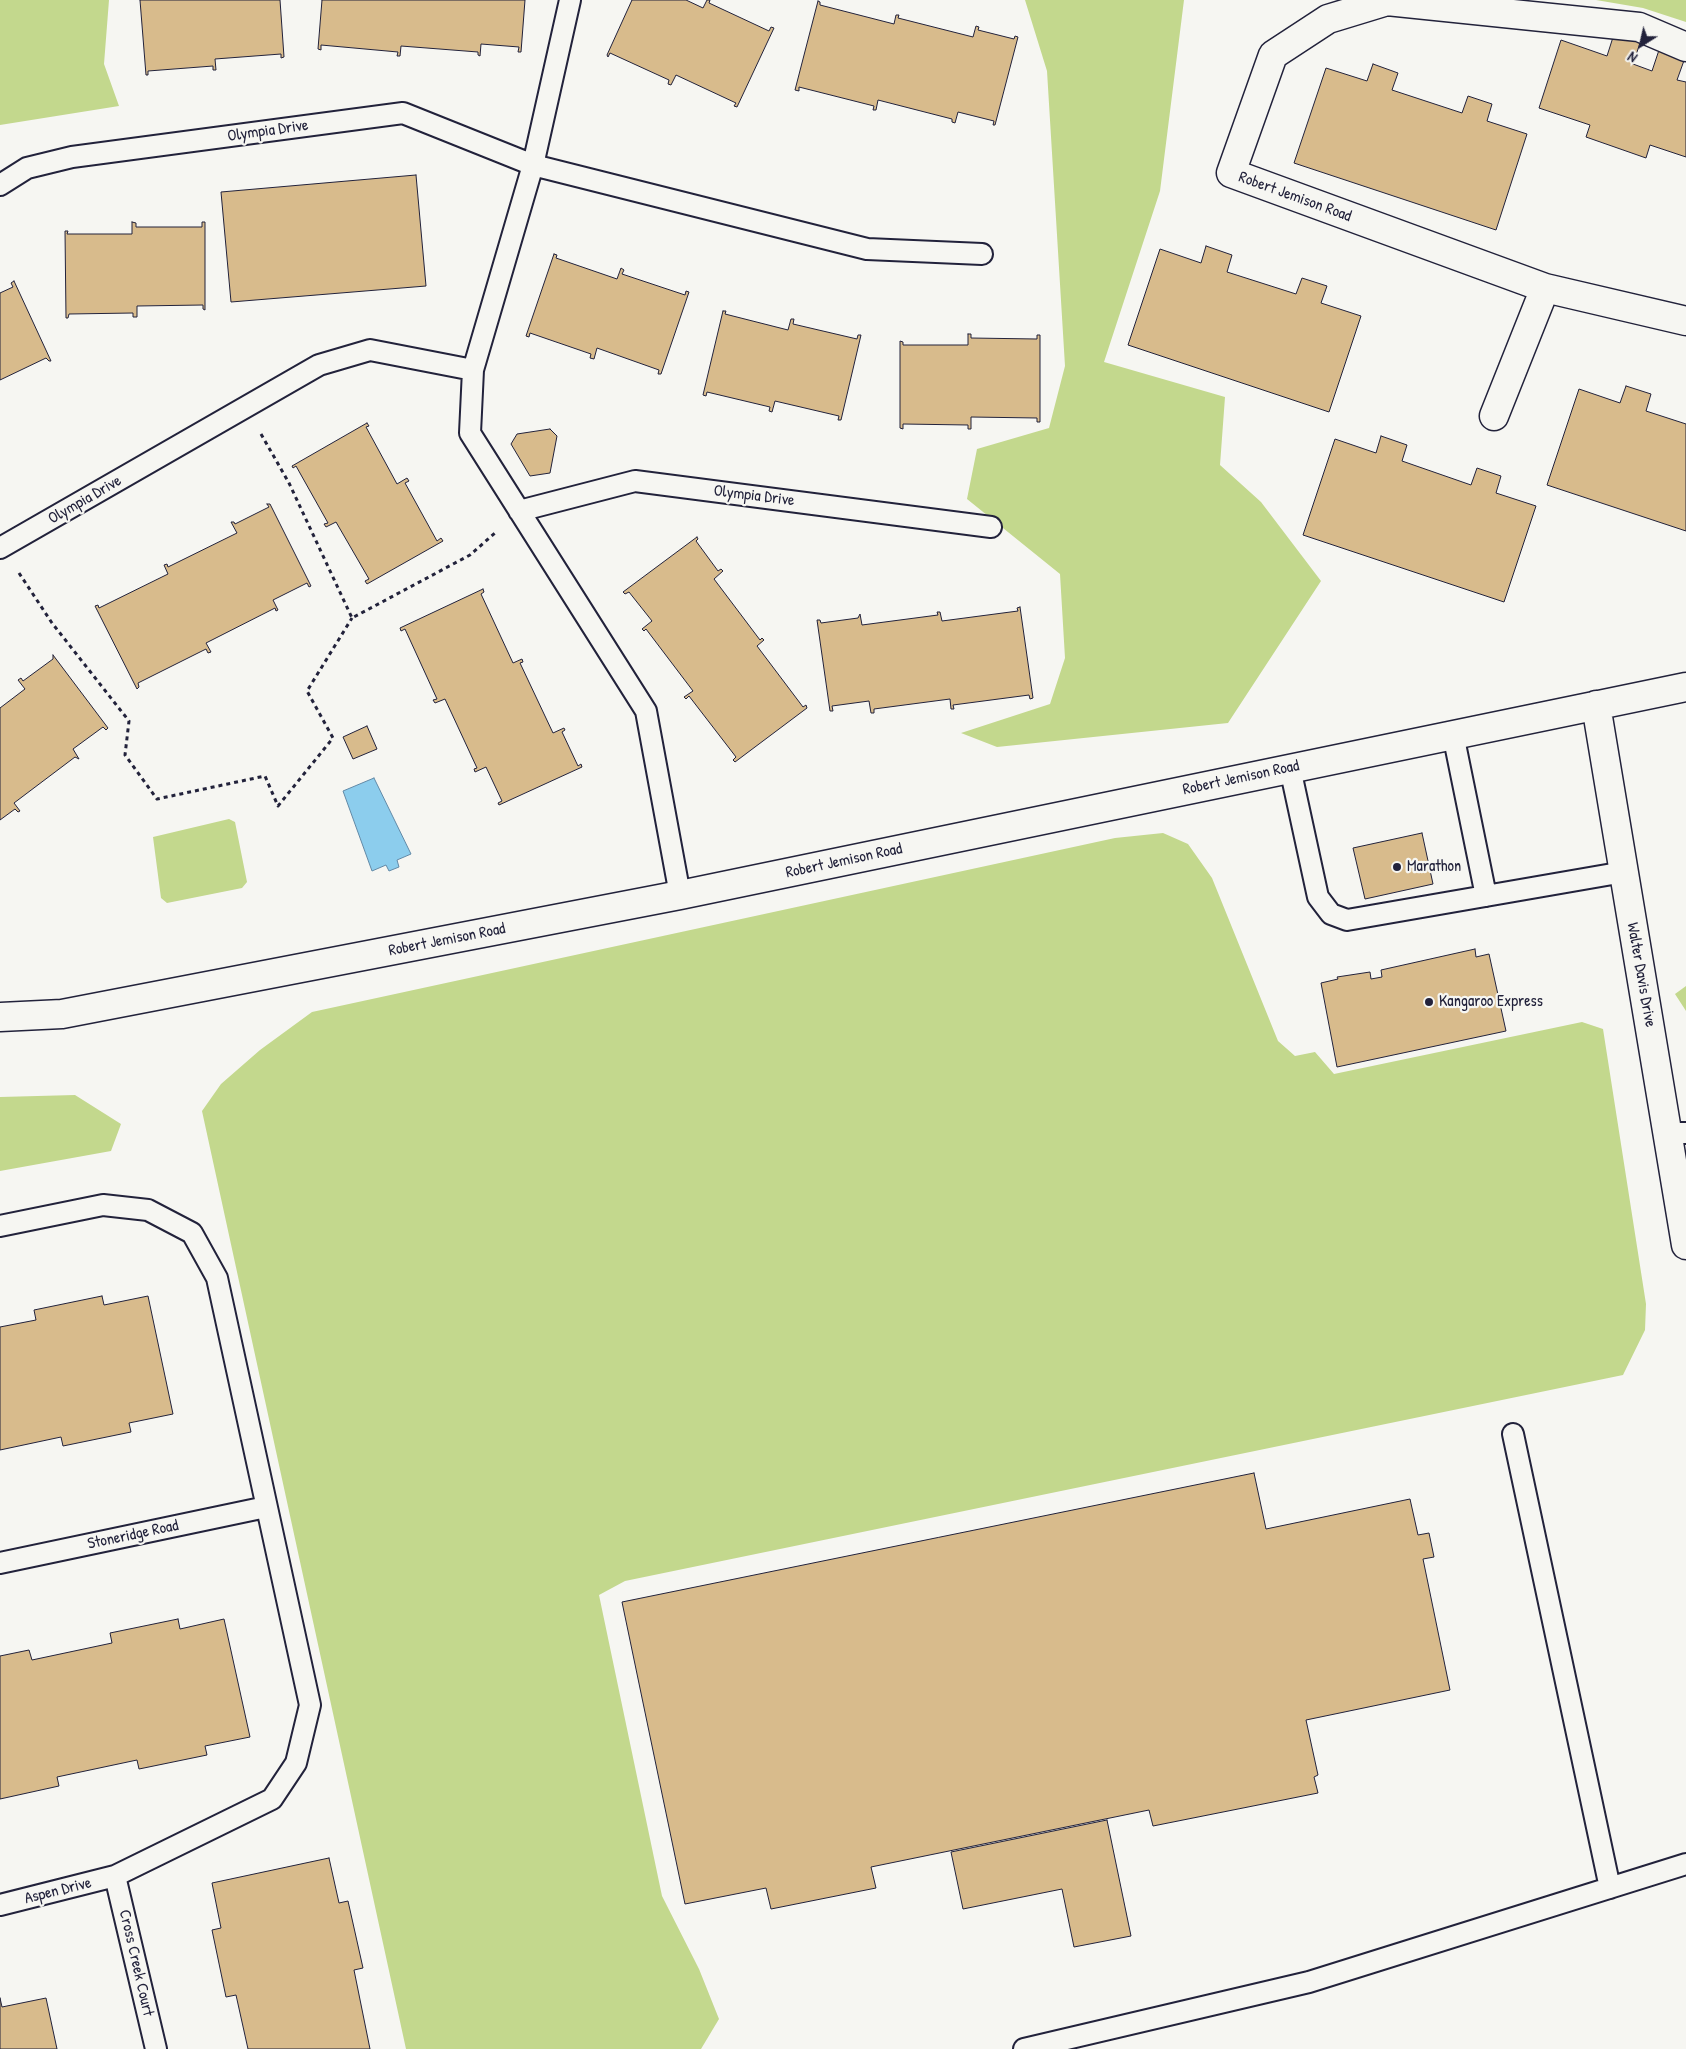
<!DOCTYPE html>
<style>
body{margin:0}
#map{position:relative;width:1686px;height:2049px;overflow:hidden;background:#f6f6f2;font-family:"Patrick Hand",sans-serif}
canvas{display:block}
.north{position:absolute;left:1616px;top:20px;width:50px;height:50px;-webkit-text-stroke:4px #f6f6f2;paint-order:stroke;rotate:215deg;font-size:14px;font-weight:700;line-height:20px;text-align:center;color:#22223b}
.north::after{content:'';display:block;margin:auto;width:18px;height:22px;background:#22223b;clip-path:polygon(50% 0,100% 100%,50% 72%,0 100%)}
</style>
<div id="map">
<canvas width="1686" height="2049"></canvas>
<div class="north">N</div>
</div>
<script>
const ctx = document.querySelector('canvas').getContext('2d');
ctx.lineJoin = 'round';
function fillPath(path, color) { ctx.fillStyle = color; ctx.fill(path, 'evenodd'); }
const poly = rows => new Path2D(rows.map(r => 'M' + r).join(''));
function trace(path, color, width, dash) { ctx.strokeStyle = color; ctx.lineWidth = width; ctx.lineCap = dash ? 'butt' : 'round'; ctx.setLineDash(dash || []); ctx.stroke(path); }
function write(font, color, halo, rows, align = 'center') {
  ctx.font = font + ' "Patrick Hand",sans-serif'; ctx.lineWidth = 4.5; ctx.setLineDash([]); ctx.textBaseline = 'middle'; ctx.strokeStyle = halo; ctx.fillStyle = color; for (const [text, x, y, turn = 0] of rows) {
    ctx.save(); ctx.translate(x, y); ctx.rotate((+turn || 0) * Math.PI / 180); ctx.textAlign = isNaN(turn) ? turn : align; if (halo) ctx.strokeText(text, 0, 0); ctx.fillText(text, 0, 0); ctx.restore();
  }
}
const green = poly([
 [0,0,109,0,104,64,119,106,0,125],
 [1025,0,1184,0,1160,191,1104,362,1225,397,1220,465,1261,502,1321,581,1228,723,997,747,961,733,1050,704,1065,658,1060,574,967,499,977,449,1049,428,1065,366,1047,71],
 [1596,0,1686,0,1686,22,1643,8],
 [229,819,235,822,247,882,242,888,167,903,161,898,153,837],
 [1163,833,1188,844,1212,878,1278,1041,1295,1056,1315,1052,1334,1074,1582,1022,1603,1029,1646,1304,1645,1330,1623,1375,625,1581,599,1595,662,1896,699,1969,719,2019,701,2049,406,2049,202,1111,221,1084,260,1050,312,1012,1115,838],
 [1686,986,1686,1011,1675,994],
 [75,1095,121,1124,111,1151,0,1171,0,1097]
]);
const water = poly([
 [374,778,411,854,397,860,399,867,389,871,386,865,372,871,343,791,374,778]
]);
const building = poly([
 [140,0,280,0,284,57,281,58,281,54,215,59,216,70,213,70,213,66,148,71,148,75,146,75,140,0],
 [322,0,525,0,521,52,518,52,519,47,481,44,480,56,478,55,478,52,401,46,400,56,397,56,398,52,321,45,321,50,318,49,322,0],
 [632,0,686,0,703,8,707,0,710,0,709,3,769,31,771,27,774,28,737,107,734,106,736,103,676,75,671,85,668,84,669,80,610,53,608,57,607,55,632,0],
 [818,1,820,2,820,5,894,24,896,15,899,15,898,18,973,37,976,26,979,27,978,30,1014,39,1015,36,1018,37,995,125,993,125,994,121,958,112,955,123,952,122,952,119,878,100,876,110,873,110,874,106,799,87,799,91,795,90,818,1],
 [1615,31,1641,40,1633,64,1652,71,1660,47,1686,55,1677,80,1686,82,1686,157,1650,145,1646,158,1586,137,1590,125,1539,108,1561,40,1607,56,1615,31],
 [1373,64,1398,73,1392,90,1462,113,1468,96,1492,104,1487,121,1527,134,1496,230,1294,163,1326,68,1367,81,1373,64],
 [416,175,426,286,231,302,221,192,416,175],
 [132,222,136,223,136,227,202,227,202,222,205,222,205,310,203,309,203,305,137,306,137,317,133,317,133,313,69,314,68,318,66,318,65,231,68,231,67,234,132,234,132,222],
 [1206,246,1232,255,1227,272,1296,294,1302,278,1327,286,1321,303,1361,316,1329,412,1128,345,1160,249,1201,263,1206,246],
 [554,254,557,255,556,258,617,279,621,268,624,270,622,274,685,295,686,291,689,292,661,374,658,374,659,370,597,348,594,359,590,358,591,354,530,333,529,337,526,336,554,254],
 [14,281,51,361,49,361,46,358,0,380,0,293,13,287,11,283,14,281],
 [723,311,726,311,725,314,788,330,791,319,794,319,793,324,857,339,858,335,861,335,841,420,838,420,839,416,775,401,772,412,769,411,770,407,707,392,706,396,703,395,723,311],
 [968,334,971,334,971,338,1037,339,1037,335,1040,335,1040,422,1037,422,1037,418,971,417,971,429,968,429,968,425,903,424,903,429,900,428,900,341,903,342,903,345,968,345,968,334],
 [1626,386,1651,394,1646,411,1686,424,1686,531,1547,485,1579,389,1620,403,1626,386],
 [367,423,369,426,366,427,397,484,407,478,409,481,405,483,437,541,441,538,443,541,367,584,365,581,369,579,336,522,326,527,324,524,328,523,296,466,293,468,292,466,367,423],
 [550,429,557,436,550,473,530,476,511,444,517,434,550,429],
 [1381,436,1407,445,1402,461,1471,485,1477,468,1501,476,1496,493,1536,506,1504,602,1303,535,1335,439,1376,453,1381,436],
 [267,504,270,504,311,586,309,587,307,583,273,600,278,610,276,611,275,608,206,643,211,652,208,653,206,649,138,683,139,687,137,689,95,606,98,605,99,608,168,574,164,565,167,564,168,567,237,533,231,522,234,522,235,524,269,507,267,504],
 [697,537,698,539,696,541,718,571,721,569,723,571,714,579,760,640,762,638,764,640,757,646,803,707,806,705,807,708,735,762,733,760,736,757,689,696,686,699,684,697,693,691,646,629,644,631,642,629,652,621,629,592,625,594,623,592,697,537],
 [483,589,484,592,481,594,513,663,522,659,523,662,520,663,553,733,564,728,565,730,562,732,578,766,581,764,582,767,499,805,498,803,502,801,486,767,475,772,474,769,477,768,445,699,435,703,433,700,437,699,405,629,401,631,400,628,483,589],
 [1020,607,1033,698,1030,699,1029,695,953,705,954,709,951,709,950,699,874,709,874,713,871,713,869,701,832,706,833,711,830,711,817,620,820,620,821,623,858,618,860,614,862,625,938,615,937,612,940,612,942,621,1018,611,1017,608,1020,607],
 [53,655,108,728,106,730,103,727,73,749,79,759,75,757,14,803,20,811,18,812,15,809,0,820,0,708,25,689,18,680,21,678,23,681,53,659,53,655],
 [367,726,377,749,353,759,343,737,367,726],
 [1422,833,1433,884,1365,899,1353,848,1422,833],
 [1475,949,1476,957,1489,954,1506,1031,1337,1067,1321,983,1338,979,1337,977,1370,972,1371,979,1382,977,1381,970,1475,949],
 [102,1296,104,1305,148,1296,173,1414,129,1423,131,1432,63,1446,61,1437,0,1450,0,1327,36,1320,34,1310,102,1296],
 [1254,1473,1266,1529,1410,1499,1418,1535,1429,1533,1434,1557,1423,1559,1450,1690,1306,1720,1318,1775,1314,1777,1318,1793,1153,1826,1149,1810,871,1867,876,1888,771,1909,766,1888,685,1904,622,1602,1254,1473],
 [178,1619,180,1629,224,1619,250,1737,205,1746,207,1755,139,1769,137,1760,57,1777,59,1786,0,1799,0,1656,29,1650,32,1660,112,1643,110,1633,178,1619],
 [1107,1820,1131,1936,1074,1947,1062,1889,963,1909,951,1852,1107,1820],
 [329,1858,339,1903,348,1901,363,1968,354,1970,370,2049,248,2049,236,1995,226,1997,212,1930,221,1928,212,1883,329,1858],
 [0,1998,2,2007,46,1998,57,2049,0,2049,0,1998]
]);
const path = poly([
 [261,434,289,483,352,618,470,555,496,532],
 [19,573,52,623,129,721,125,755,157,799,265,776,278,806,333,738,307,691,352,618]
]);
const service = poly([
 [570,0,533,165,473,370,470,433,646,711,680,895],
 [0,185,27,168,72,157,403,113,533,165,867,249,982,254],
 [519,511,635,481,991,527],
 [0,548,319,365,370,350,473,370],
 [1453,734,1486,896],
 [1290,768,1318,897,1331,914,1347,920,1624,872],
 [1668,1133,1686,1133],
 [0,1226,103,1205,148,1210,192,1233,217,1278,310,1705,296,1763,272,1799,115,1876,0,1905],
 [1513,1434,1610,1888],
 [0,1563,266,1507],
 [115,1876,156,2049],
 [1024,2049,1309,1982,1686,1864]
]);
const minor = poly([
 [1686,47,1639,27,1387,1,1328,19,1273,55,1231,173,1545,288,1686,321],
 [1494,416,1545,288],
 [1596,705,1686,1245],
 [0,1017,62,1014,680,895,1686,687]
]);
const markers = [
 [1397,867,5,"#22223b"],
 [1429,1002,5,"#22223b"]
];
const streetNames = [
 ["Olympia Drive",268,131,-8],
 ["Robert Jemison Road",1295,197,20],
 ["Olympia Drive",754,496,7],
 ["Olympia Drive",85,500,-30],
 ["Robert Jemison Road",1241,778,-12],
 ["Robert Jemison Road",844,861,-12],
 ["Robert Jemison Road",447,940,-11],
 ["Walter Davis Drive",1641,975,80],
 ["Stoneridge Road",133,1535,-12],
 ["Aspen Drive",58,1891,-14],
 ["Cross Creek Court",136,1963,77]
];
const poiNames = [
 ["Marathon",1407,867],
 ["Kangaroo Express",1439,1002]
];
fillPath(green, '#c3d88d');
fillPath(water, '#8ccded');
trace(water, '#6289a6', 1);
fillPath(building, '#d8bb8c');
trace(building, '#22223b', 1);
trace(service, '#22223b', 24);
trace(minor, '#22223b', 31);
trace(path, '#22223b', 3, [4, 4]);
trace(service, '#f6f6f2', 20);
trace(minor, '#f6f6f2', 28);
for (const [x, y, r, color] of markers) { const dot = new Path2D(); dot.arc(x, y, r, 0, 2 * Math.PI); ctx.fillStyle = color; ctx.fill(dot); trace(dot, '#f6f6f2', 2); }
write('16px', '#22223b', '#f6f6f2', streetNames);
write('16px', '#22223b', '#f6f6f2', poiNames, 'left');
</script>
